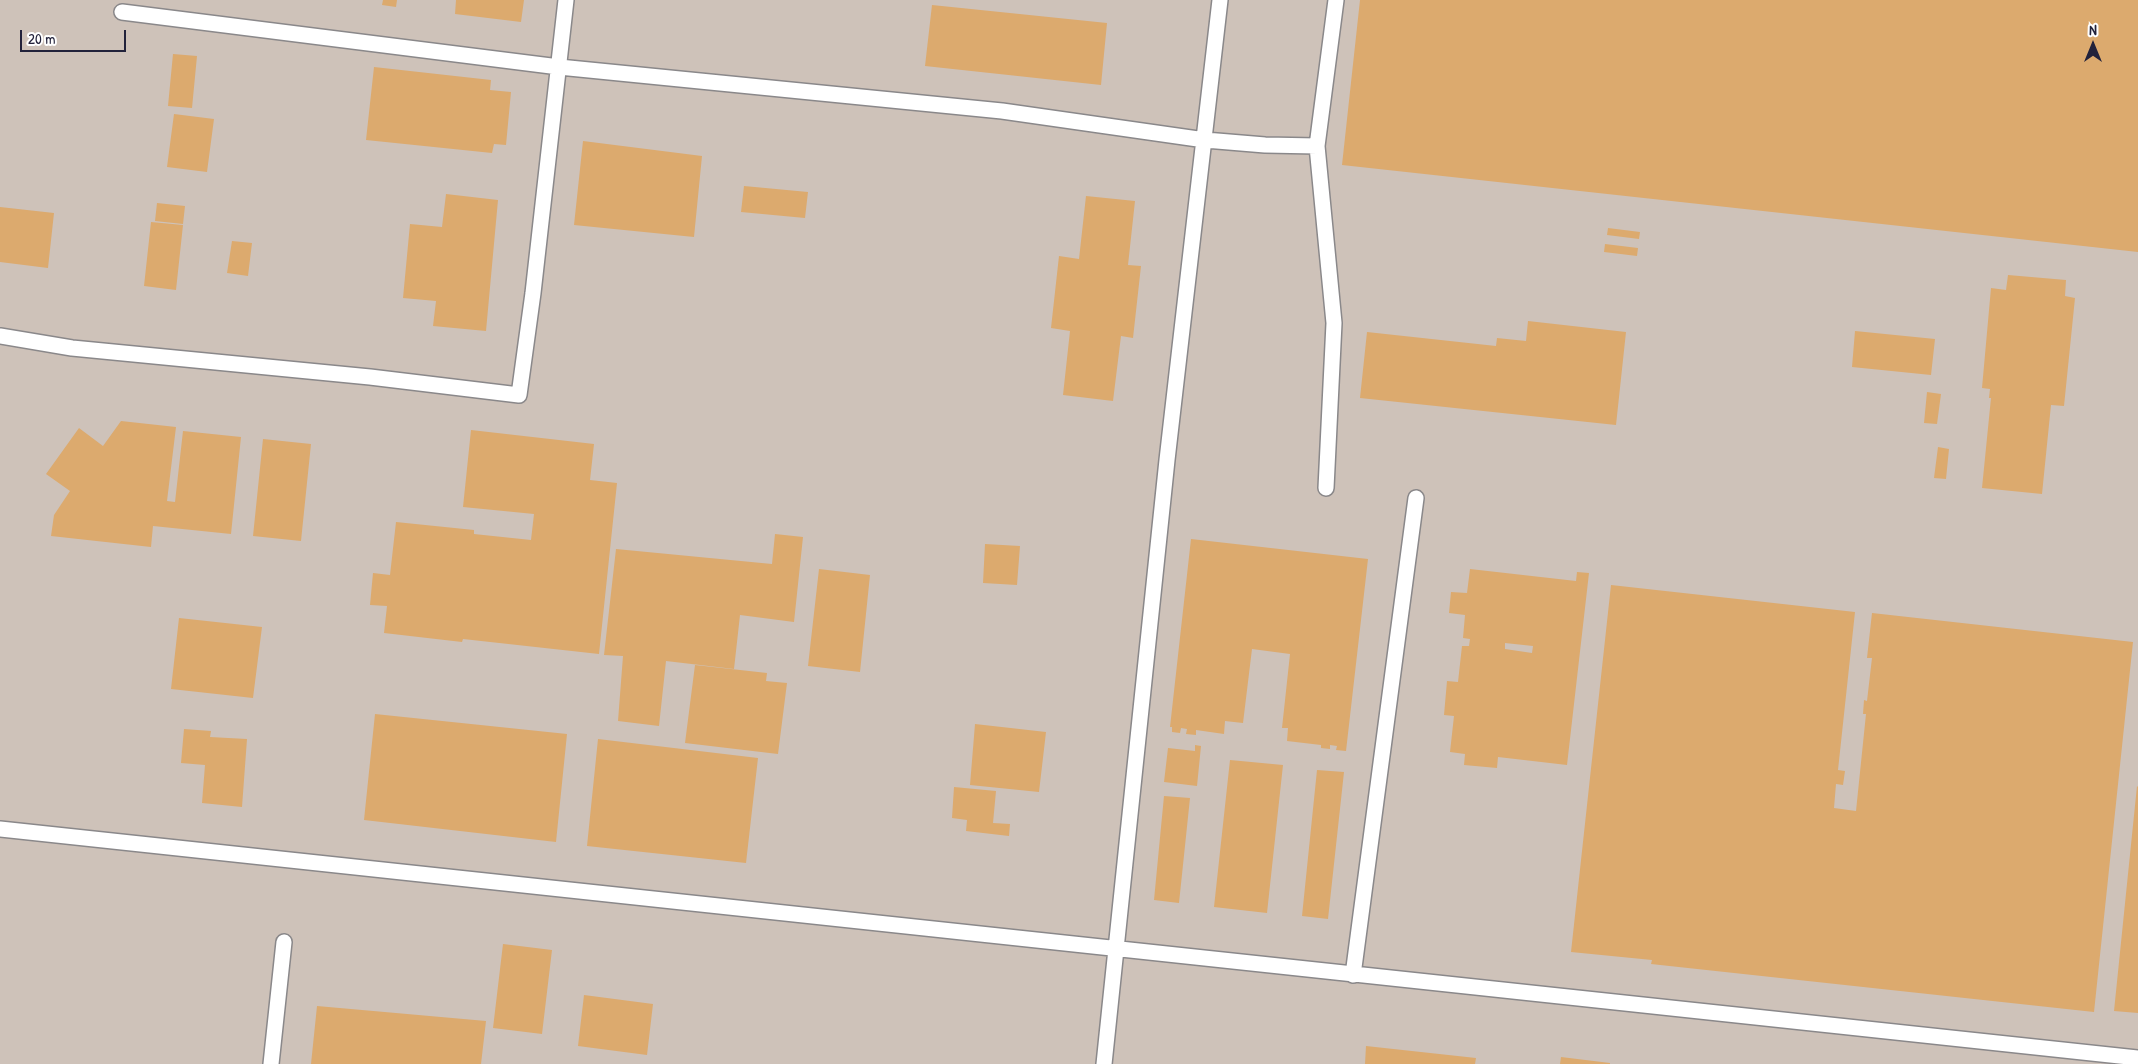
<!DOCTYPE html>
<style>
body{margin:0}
#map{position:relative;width:2138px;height:1064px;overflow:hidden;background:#f3edd8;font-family:"Patrick Hand",sans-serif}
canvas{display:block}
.north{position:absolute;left:2068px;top:20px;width:50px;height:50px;-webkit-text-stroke:4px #fff;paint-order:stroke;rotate:0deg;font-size:14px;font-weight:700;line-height:20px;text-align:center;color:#22223b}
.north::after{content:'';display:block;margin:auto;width:18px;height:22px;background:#22223b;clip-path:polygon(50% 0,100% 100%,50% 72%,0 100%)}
.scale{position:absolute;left:20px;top:30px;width:106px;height:22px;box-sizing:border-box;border:2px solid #22223b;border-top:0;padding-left:6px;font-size:15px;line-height:18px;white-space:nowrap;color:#22223b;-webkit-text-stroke:4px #fff;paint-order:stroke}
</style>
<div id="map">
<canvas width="2138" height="1064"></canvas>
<div class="north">N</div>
<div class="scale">20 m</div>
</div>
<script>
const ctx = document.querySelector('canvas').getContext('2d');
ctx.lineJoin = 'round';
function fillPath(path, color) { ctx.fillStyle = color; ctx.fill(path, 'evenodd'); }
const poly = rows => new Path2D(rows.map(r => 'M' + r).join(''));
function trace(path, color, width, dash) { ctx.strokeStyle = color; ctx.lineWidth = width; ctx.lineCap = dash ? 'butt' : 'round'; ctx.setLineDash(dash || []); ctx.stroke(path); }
const industrial = poly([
 [0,0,2138,0,2138,1064,0,1064]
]);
const building = poly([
 [383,0,397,0,396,7,382,5],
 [456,0,524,0,521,22,455,14],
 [1360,0,2138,0,2138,252,1342,165],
 [932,5,1107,23,1101,85,925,66],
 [173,54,197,56,192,108,168,106],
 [374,67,491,80,490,90,511,92,506,145,494,144,492,153,366,140],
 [174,114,214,119,207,172,167,167],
 [583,141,702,156,694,237,574,225],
 [744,186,808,192,805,218,741,212],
 [446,194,498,200,486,331,433,326,436,301,403,298,410,224,442,227],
 [1086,196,1135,201,1128,265,1141,266,1133,338,1121,336,1113,401,1063,395,1070,331,1051,328,1059,256,1079,259],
 [157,203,185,206,183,224,155,221],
 [0,207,54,213,48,268,0,262],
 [151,222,183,225,176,290,144,286],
 [1608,228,1640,232,1639,239,1607,235],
 [232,241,252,243,248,276,227,273],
 [1605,244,1638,248,1637,256,1604,252],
 [2008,275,2066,280,2065,296,2075,298,2064,406,2051,405,2042,494,1982,488,1991,398,1989,398,1990,389,1982,388,1991,288,2006,290],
 [1528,321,1626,332,1616,425,1360,398,1367,332,1496,346,1497,338,1526,341],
 [1855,331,1935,339,1931,375,1852,367],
 [1927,392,1941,394,1937,424,1924,423],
 [121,421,176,427,167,501,175,502,183,431,241,437,231,534,153,526,151,547,51,536,54,515,70,491,46,474,79,428,103,446],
 [471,430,594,444,590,480,617,483,599,654,463,639,462,642,384,633,387,606,370,605,373,573,390,575,396,522,474,530,474,534,531,540,534,514,463,507],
 [263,439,311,444,301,541,253,536],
 [1938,447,1949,449,1946,479,1934,478],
 [775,534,803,537,794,622,740,615,734,669,666,661,659,726,618,721,623,656,604,655,616,549,772,564],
 [1191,539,1368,559,1346,751,1336,750,1337,746,1330,745,1330,749,1321,748,1321,745,1287,741,1288,728,1282,728,1290,654,1252,649,1243,723,1225,721,1224,734,1196,730,1196,735,1186,734,1187,729,1181,728,1180,733,1172,732,1172,727,1170,727],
 [985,544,1020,546,1017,585,983,583],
 [819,569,870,575,860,672,808,666],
 [1470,569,1576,581,1577,572,1589,573,1567,765,1498,757,1497,768,1464,765,1465,754,1450,752,1454,716,1444,715,1447,681,1458,682,1462,646,1469,646,1470,639,1463,638,1465,615,1449,613,1451,592,1467,593],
 [1505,643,1533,646,1532,653,1505,649],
 [1611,585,1855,612,1838,770,1845,771,1843,785,1836,784,1834,808,1856,811,1866,714,1863,714,1864,700,1867,701,1872,658,1867,658,1872,613,2133,642,2094,1012,1651,964,1652,960,1571,952],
 [179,618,262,627,253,698,171,689],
 [695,665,767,673,766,681,787,683,778,754,685,743],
 [375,714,567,734,556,842,364,820],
 [975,724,1046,732,1039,792,970,785],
 [184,729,211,731,210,737,247,739,242,807,202,803,205,765,181,763],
 [598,739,758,758,746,863,587,846],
 [1195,745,1201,746,1197,786,1164,782,1168,748,1195,751],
 [1230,760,1283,765,1267,913,1214,907],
 [1317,770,1344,772,1328,919,1302,916],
 [2137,786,2138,787,2138,1013,2114,1011],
 [954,787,996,791,993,823,1010,824,1009,836,966,831,967,820,952,818],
 [1164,796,1190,798,1179,903,1154,900],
 [503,944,552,950,542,1034,493,1028],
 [584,995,653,1004,647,1055,578,1046],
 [317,1006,486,1021,481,1064,311,1064],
 [1366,1046,1476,1058,1475,1064,1365,1064],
 [1561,1057,1610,1063,1610,1064,1560,1064]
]);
const lane = poly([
 [122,12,559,67,1002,111,1205,140,1265,145,1317,146,1334,323,1326,488],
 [1317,146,1336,0],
 [0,336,72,348,370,377,519,395,533,293,566,0],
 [0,829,2138,1058],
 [1353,975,1416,498],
 [271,1064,284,942],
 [1104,1064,1167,460,1220,0]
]);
fillPath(industrial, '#cec2b9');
fillPath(building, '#dcaa6e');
trace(lane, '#8a888a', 18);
trace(lane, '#fff', 15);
</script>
